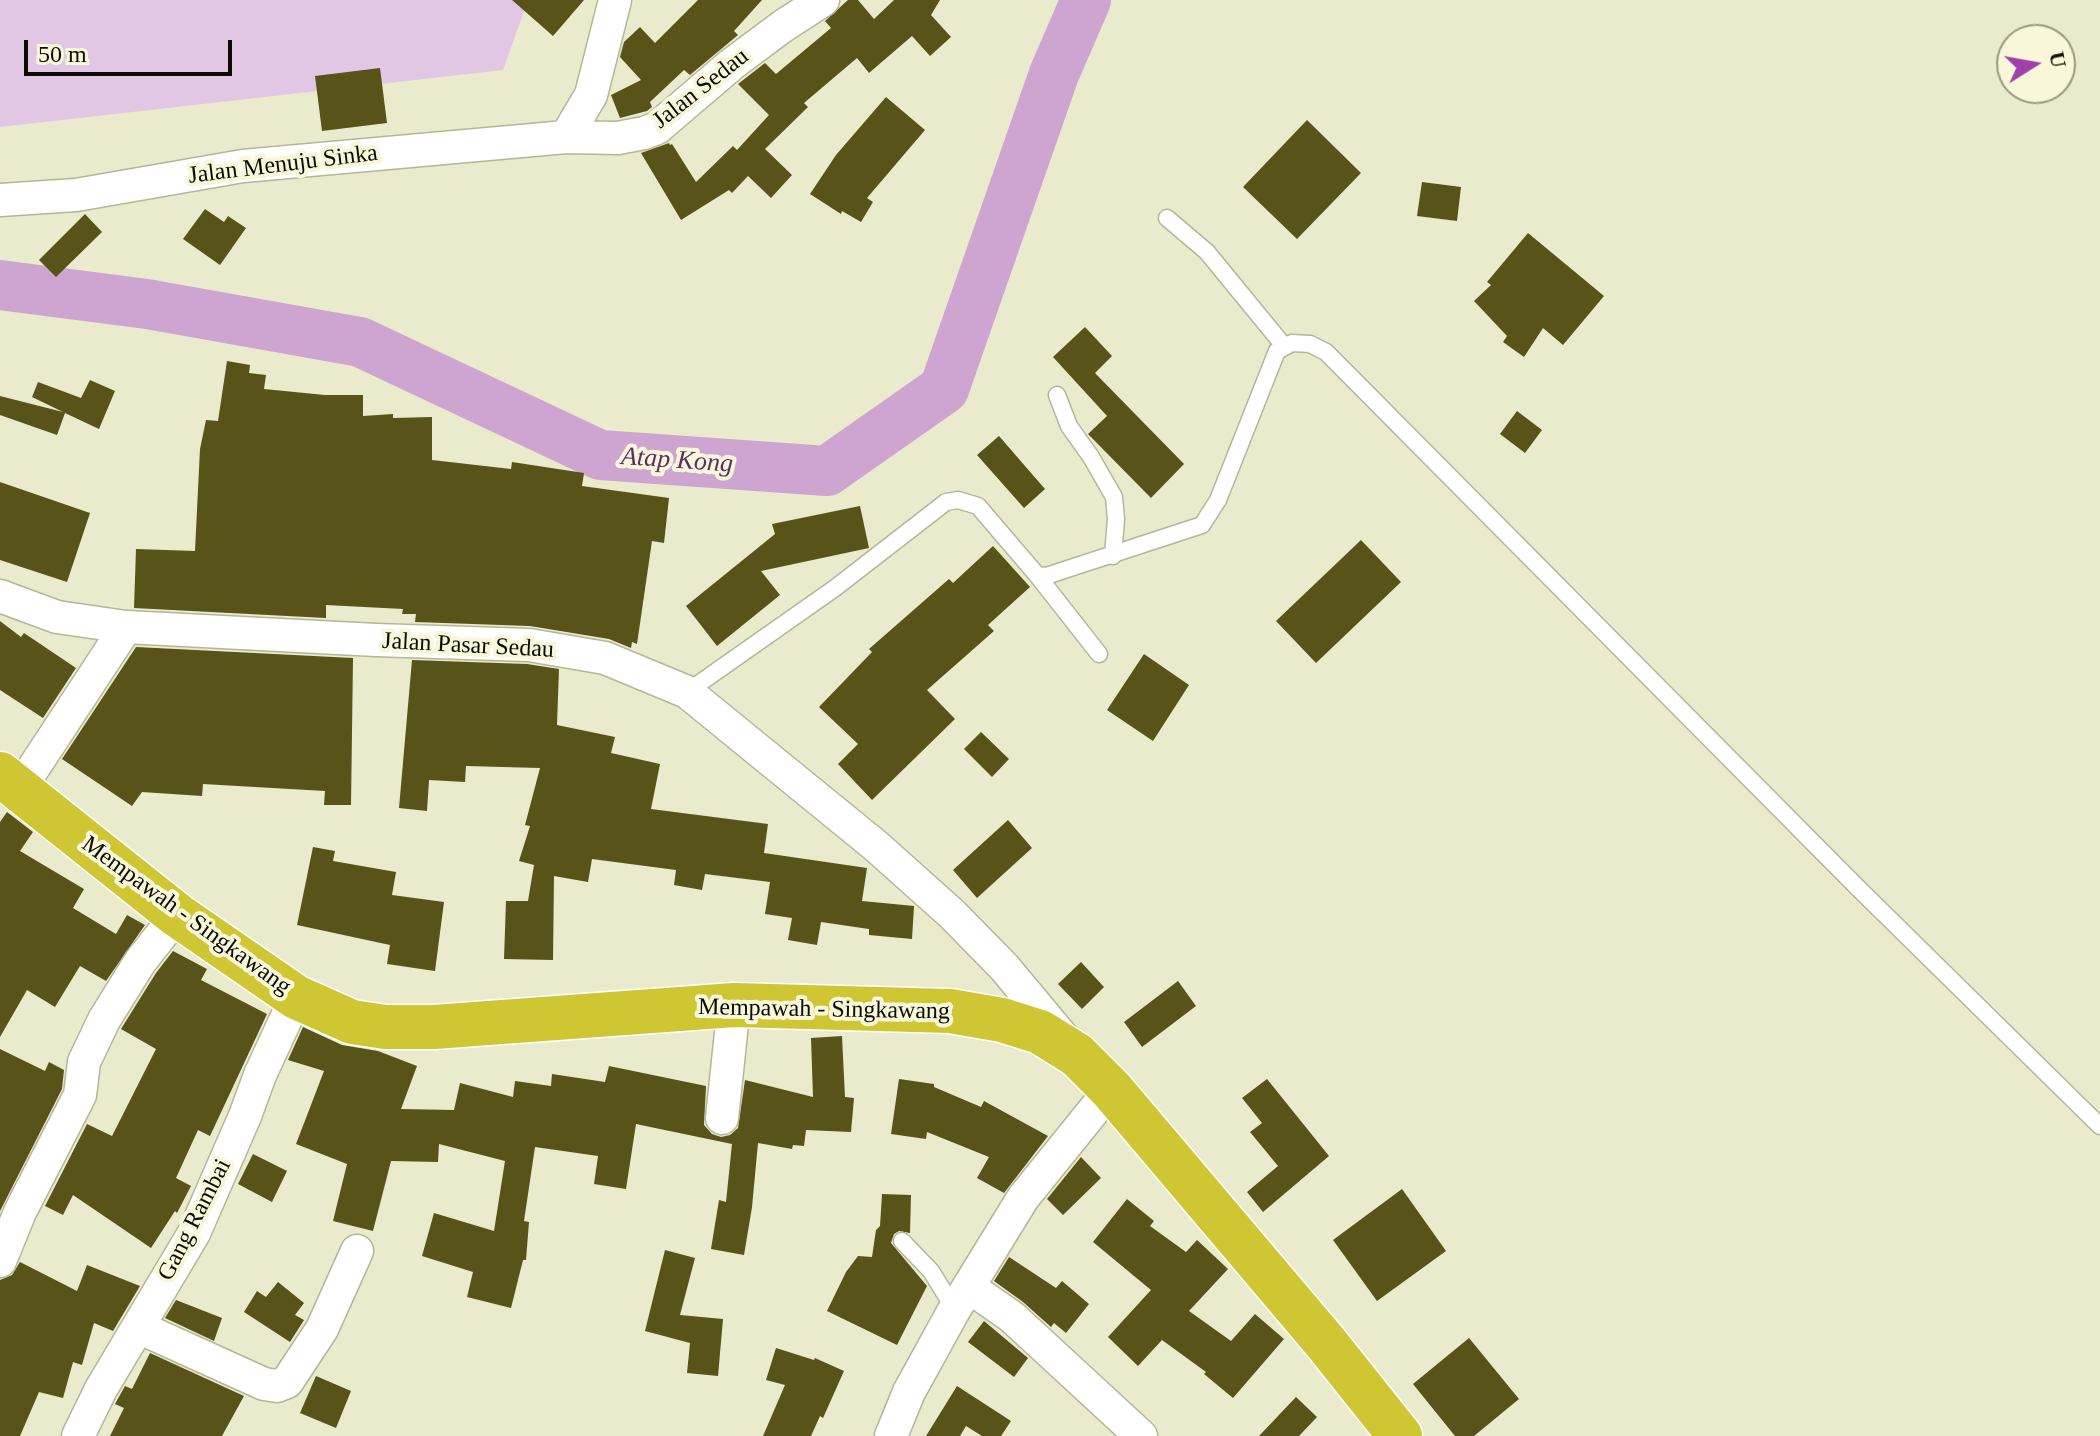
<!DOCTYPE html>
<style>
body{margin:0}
#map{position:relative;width:2100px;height:1436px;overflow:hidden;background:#eaeacd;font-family:Georgia,serif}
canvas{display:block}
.north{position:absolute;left:1996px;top:24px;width:80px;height:80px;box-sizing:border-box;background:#f8f7da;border:2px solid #9a9984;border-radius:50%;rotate:79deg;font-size:22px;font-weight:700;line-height:32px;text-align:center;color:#0d0c04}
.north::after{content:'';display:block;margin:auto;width:28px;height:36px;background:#9f41aa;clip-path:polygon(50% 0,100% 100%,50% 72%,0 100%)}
.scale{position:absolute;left:24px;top:40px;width:208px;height:36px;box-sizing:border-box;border:4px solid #0d0c04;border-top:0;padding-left:10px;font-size:24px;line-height:28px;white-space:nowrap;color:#0d0c04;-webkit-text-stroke:6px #f8f7da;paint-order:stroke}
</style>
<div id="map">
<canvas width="2100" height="1436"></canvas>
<div class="north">U</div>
<div class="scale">50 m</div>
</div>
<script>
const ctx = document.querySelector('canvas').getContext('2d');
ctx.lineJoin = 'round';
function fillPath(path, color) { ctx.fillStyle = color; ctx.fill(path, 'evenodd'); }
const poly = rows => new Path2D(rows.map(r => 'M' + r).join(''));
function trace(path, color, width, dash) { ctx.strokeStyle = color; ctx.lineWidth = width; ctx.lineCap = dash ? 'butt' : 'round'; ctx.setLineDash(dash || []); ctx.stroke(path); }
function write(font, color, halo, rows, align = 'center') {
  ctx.font = font + ' Georgia,serif'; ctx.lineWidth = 8; ctx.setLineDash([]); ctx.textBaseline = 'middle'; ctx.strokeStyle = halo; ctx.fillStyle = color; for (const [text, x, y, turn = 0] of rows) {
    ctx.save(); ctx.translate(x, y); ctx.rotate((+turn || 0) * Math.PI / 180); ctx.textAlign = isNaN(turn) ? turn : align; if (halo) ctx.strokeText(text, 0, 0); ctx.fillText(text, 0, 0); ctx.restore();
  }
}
const green = poly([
 [0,0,528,0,503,70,0,127]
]);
const river = poly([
 [0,285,147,304,360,342,600,455,827,471,944,389,1054,74,1086,0]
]);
const building = poly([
 [512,0,584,0,553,36],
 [698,0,762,0,734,31,738,35,690,75,684,70,650,102,652,107,647,111,620,118,611,95,641,80,620,57,624,42,640,27,655,43],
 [848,0,858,0,874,19,894,0,940,0,931,15,951,37,930,56,912,36,869,73,857,58,804,103,808,107,765,149,792,175,771,198,748,176,732,193,729,190,681,220,641,153,669,143,670,145,672,144,696,182,733,146,737,150,769,115,738,84,765,63,776,74,831,28,825,21],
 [380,68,387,123,322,131,315,76],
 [886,97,925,130,867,198,873,202,861,222,842,211,841,214,810,194,836,155],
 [1307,120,1361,173,1297,239,1243,187],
 [1422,182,1461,187,1457,221,1417,216],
 [205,209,224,222,228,216,246,228,220,265,183,239],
 [85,214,102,232,56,277,39,260],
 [1528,233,1604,296,1563,345,1543,328,1524,357,1503,342,1507,336,1474,301,1491,285,1487,282],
 [1085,327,1112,356,1095,373,1184,464,1151,498,1088,434,1107,416,1053,357],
 [227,361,250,365,249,373,266,375,264,389,325,395,363,395,363,416,393,414,393,418,432,417,432,460,511,469,512,462,584,473,582,486,669,498,664,543,652,541,637,644,632,642,631,648,609,639,530,626,415,622,416,614,402,614,403,609,326,605,326,618,134,608,136,549,195,551,200,449,206,420,218,421],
 [90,380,115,391,99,429,65,413,57,435,0,415,0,396,63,412,32,397,38,382,81,398],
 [1517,411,1542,430,1525,453,1500,434],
 [999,436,1045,489,1024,508,977,455],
 [0,482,90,513,67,582,0,560],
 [860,506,869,548,761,571,780,595,717,646,686,606,775,534,772,524],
 [1361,540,1401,582,1316,663,1276,621],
 [993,546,1030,587,988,625,994,631,927,690,955,719,872,800,838,764,858,744,819,707,872,652,869,649,949,579,953,583],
 [0,621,21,637,24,633,76,668,43,718,0,690],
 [136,647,353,658,351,805,324,805,325,791,203,784,202,796,142,792,132,806,62,759],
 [1144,654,1189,685,1153,741,1107,710],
 [412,660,527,664,559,669,557,725,615,737,611,753,660,764,651,809,768,824,764,853,867,868,862,901,914,906,912,939,869,935,869,929,821,922,817,945,788,940,792,918,765,914,770,882,705,874,702,890,674,885,676,870,592,859,588,882,554,876,553,960,504,959,506,901,528,901,534,865,519,861,530,826,525,825,540,768,466,766,465,782,429,780,427,811,399,808],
 [981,732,1009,759,992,777,964,749],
 [7,812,33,832,20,851,84,889,73,908,116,934,127,915,145,925,106,981,80,966,55,1007,27,990,0,1037,0,822],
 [1008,820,1032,848,977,898,953,870],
 [313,847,335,851,333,861,396,872,392,895,444,902,435,971,387,964,390,945,297,925],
 [173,951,207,969,201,980,267,1014,210,1136,198,1130,176,1178,191,1186,177,1213,175,1211,151,1248,73,1195,63,1215,45,1206,87,1124,112,1136,156,1049,121,1029,156,973],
 [1081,962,1104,987,1082,1009,1058,984],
 [1178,981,1196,1006,1142,1047,1124,1022],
 [303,1027,342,1045,378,1051,417,1066,401,1109,454,1110,460,1083,513,1097,515,1081,551,1086,552,1074,605,1082,609,1066,706,1086,704,1125,712,1134,721,1137,730,1135,738,1128,745,1080,813,1097,811,1038,842,1036,845,1097,854,1098,851,1132,806,1130,804,1146,793,1145,792,1149,758,1143,752,1207,744,1255,711,1249,719,1200,726,1202,732,1144,636,1124,626,1189,594,1184,598,1156,535,1147,524,1221,529,1222,526,1260,523,1260,511,1308,467,1297,473,1272,422,1256,434,1213,494,1231,505,1161,439,1144,438,1162,391,1161,373,1231,333,1221,347,1164,296,1144,324,1071,288,1060],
 [0,1049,45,1071,49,1062,64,1070,62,1089,0,1211],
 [899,1079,934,1084,934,1087,981,1107,984,1101,1048,1136,1004,1193,977,1178,989,1157,927,1132,926,1139,891,1134],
 [1267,1079,1329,1156,1263,1212,1247,1192,1278,1166,1250,1132,1262,1123,1242,1098],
 [253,1154,287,1171,272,1202,238,1184],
 [1081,1157,1101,1178,1063,1215,1047,1199],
 [1402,1189,1446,1251,1377,1301,1333,1240],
 [882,1194,911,1195,910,1233,899,1231,894,1234,891,1243,927,1286,897,1345,827,1311,846,1272,858,1256,872,1257,876,1230,880,1226],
 [1127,1199,1154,1221,1150,1226,1186,1252,1197,1240,1228,1269,1189,1311,1231,1341,1255,1314,1284,1339,1233,1398,1204,1374,1206,1372,1162,1340,1138,1366,1108,1337,1151,1290,1093,1242],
 [665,1250,695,1258,680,1315,723,1319,718,1376,687,1373,690,1343,645,1331],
 [1009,1257,1056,1288,1062,1281,1089,1304,1066,1333,1054,1323,1051,1327,1023,1302,994,1281],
 [20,1262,77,1291,87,1265,140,1286,113,1331,94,1323,82,1365,73,1362,63,1398,39,1392,20,1436,0,1436,0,1280,12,1275],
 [278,1282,304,1303,295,1315,304,1320,290,1342,244,1312,257,1291,266,1297],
 [176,1300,222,1318,214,1341,165,1318],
 [984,1321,1028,1358,1014,1377,968,1342],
 [1469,1338,1519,1399,1474,1436,1455,1436,1413,1384],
 [776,1348,814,1360,815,1358,844,1371,823,1418,820,1416,811,1436,763,1436,785,1385,766,1380],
 [150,1353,244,1396,222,1436,110,1436,124,1408,115,1404,125,1386,132,1389],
 [316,1376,351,1391,336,1428,300,1413],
 [957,1386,1011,1421,1001,1436,982,1436,966,1426,960,1436,926,1436],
 [1296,1397,1317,1417,1299,1436,1259,1436]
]);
const lane = poly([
 [1167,218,1207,252,1284,346],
 [1057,395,1069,426,1091,457,1114,497,1116,519,1113,556],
 [1037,575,1099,654],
 [687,692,835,588,946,502,958,500,978,506,1037,575,1046,576,1202,525,1218,500,1277,351,1292,343,1310,344,1326,352,1858,888,2100,1126],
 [902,1241,931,1271,955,1310]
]);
const street = poly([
 [566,137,591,95,615,0],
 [0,200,76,195,243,166,566,137,618,138,644,133,657,128,732,64,783,26,823,0],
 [0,596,57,617,126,627,376,640,529,645,605,658,687,692,876,846,952,914,1004,967,1065,1040],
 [19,790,126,627],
 [722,1118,734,1005],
 [0,1261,20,1212,80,1095,84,1062,104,1020,140,962,177,915],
 [969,1287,1012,1317,1141,1436],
 [138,1327,264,1384,277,1386,287,1382,322,1329,357,1251],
 [78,1436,101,1389,194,1233,245,1116,260,1075,296,997],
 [891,1436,909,1392,953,1312,1023,1198,1111,1089]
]);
const highway = poly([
 [0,774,177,915,296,997,352,1022,385,1027,434,1027,734,1005,950,1011,1002,1020,1040,1032,1077,1055,1111,1089,1326,1343,1400,1436]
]);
const streetNames = [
 ["Jalan Sedau",701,89,-38],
 ["Jalan Menuju Sinka",283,165,-7],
 ["Jalan Pasar Sedau",468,646,3],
 ["Mempawah - Singkawang",186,916,36],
 ["Mempawah - Singkawang",824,1010,1],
 ["Gang Rambai",195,1220,-63]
];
const waterNames = [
 ["Atap Kong",677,461,4]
];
fillPath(green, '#e1c7e3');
trace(river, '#cea5d1', 50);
fillPath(building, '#575319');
trace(lane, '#b5b599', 19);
trace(street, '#b5b599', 35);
trace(highway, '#fff', 47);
trace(lane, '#fff', 16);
trace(street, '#fff', 32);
trace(highway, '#cfc633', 44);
write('24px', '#0d0c04', '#f8f7da', streetNames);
write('italic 26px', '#5f2d64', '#f8f7da', waterNames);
</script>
